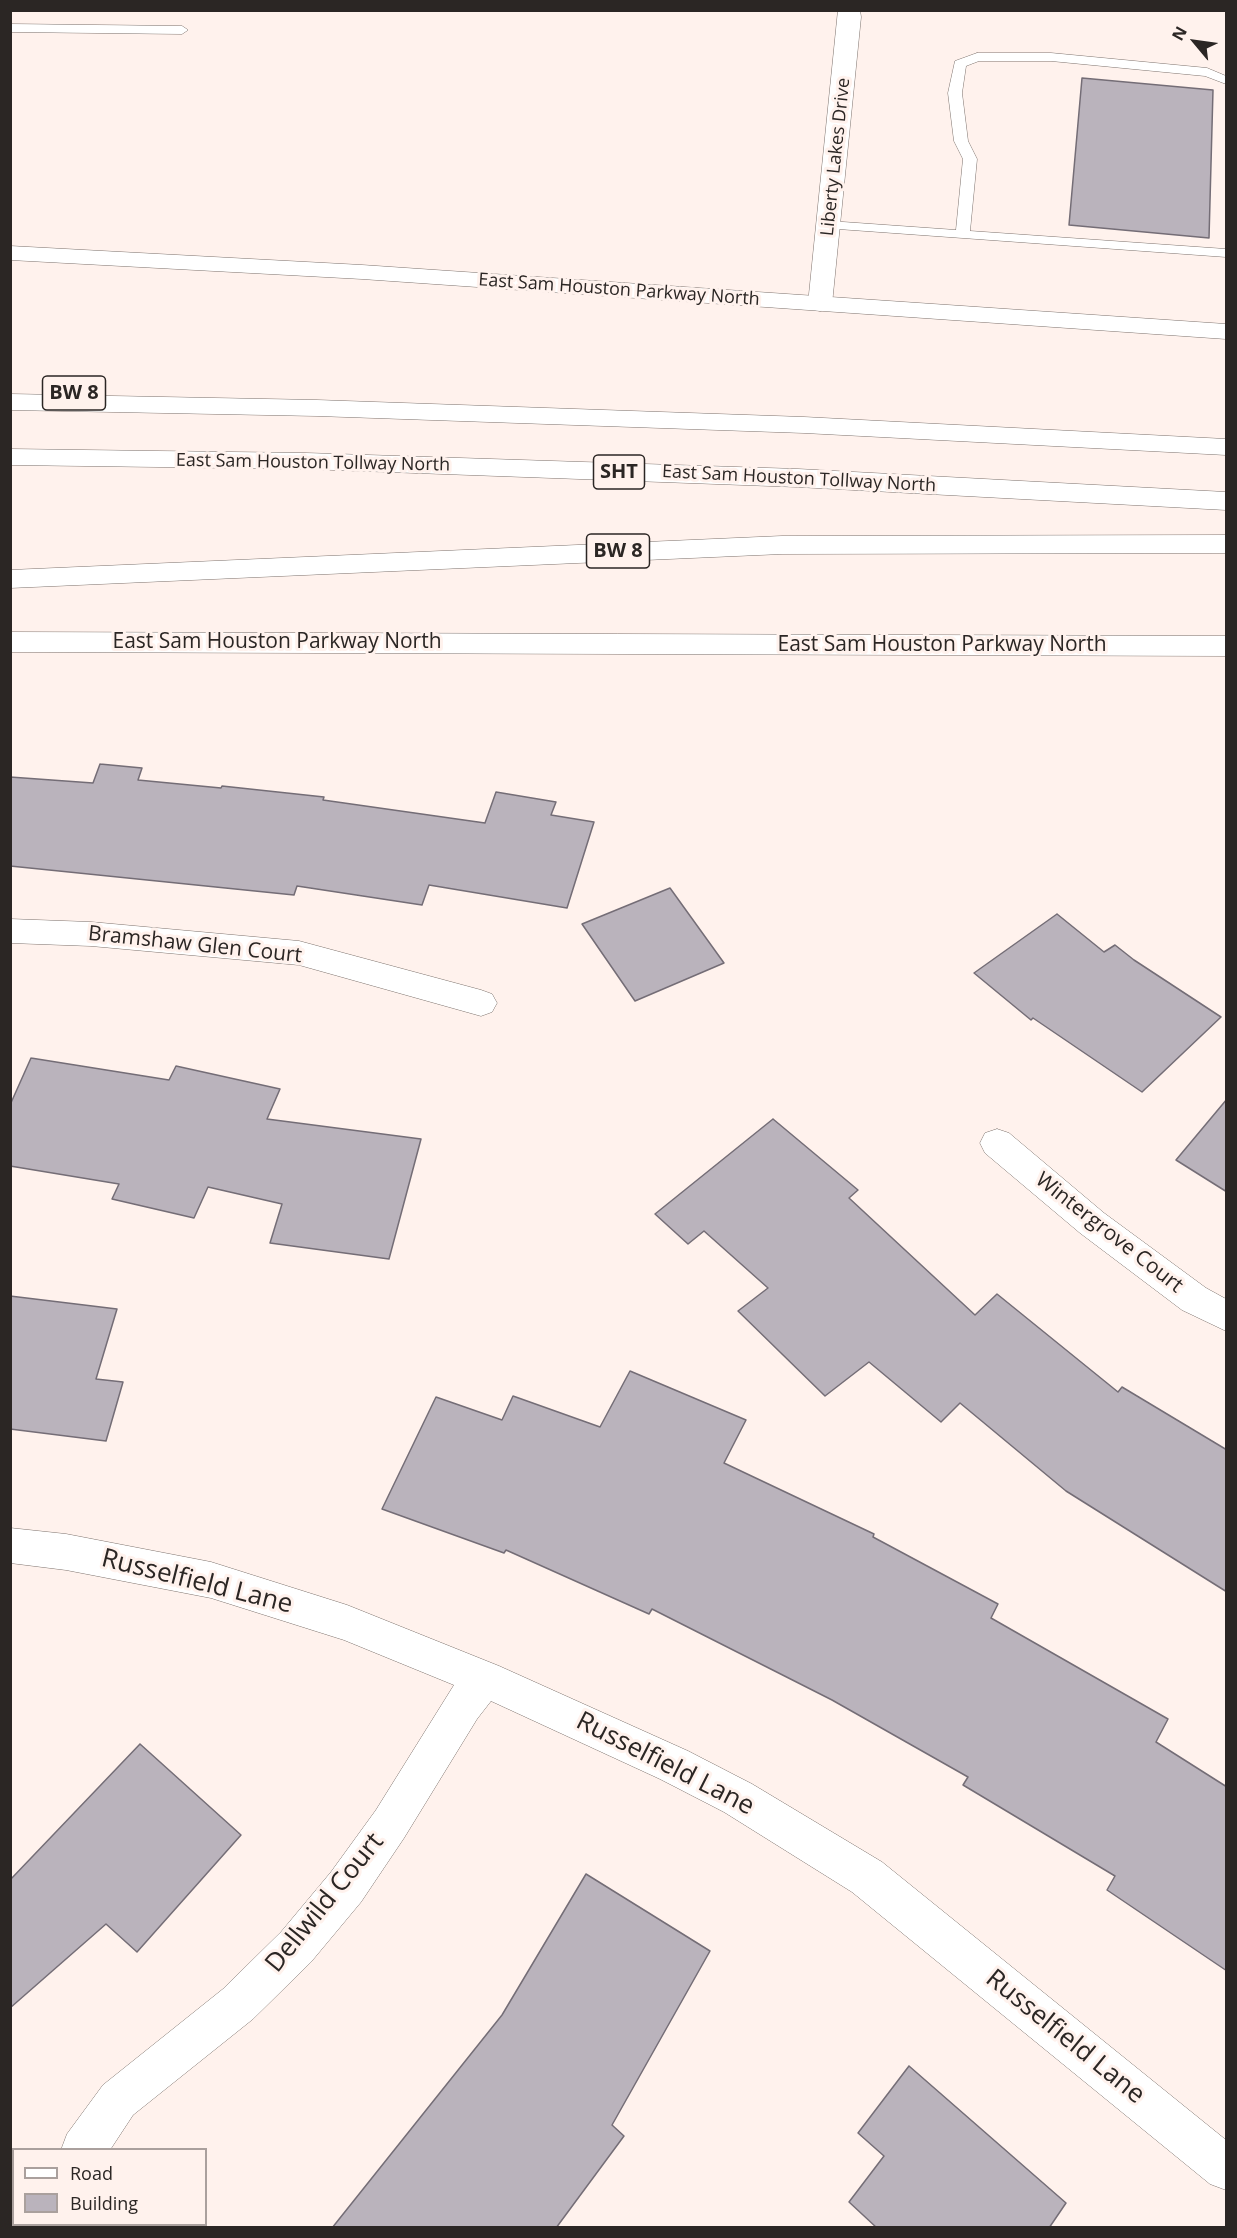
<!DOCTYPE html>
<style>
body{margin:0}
#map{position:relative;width:1237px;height:2238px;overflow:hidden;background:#fff2ed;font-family:"Open Sans",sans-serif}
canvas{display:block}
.frame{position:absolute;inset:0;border:12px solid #2b2624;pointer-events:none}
.legend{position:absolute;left:12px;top:2148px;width:195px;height:78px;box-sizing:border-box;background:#fff2ed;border:2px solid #aaa09d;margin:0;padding:8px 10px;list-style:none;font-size:18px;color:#2b2624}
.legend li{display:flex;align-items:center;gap:12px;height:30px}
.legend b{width:30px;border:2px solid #aaa09d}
.north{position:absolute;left:1165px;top:12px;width:60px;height:60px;-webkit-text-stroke:4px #fff2ed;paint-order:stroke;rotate:299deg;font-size:16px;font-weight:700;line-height:24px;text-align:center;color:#2b2624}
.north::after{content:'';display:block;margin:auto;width:21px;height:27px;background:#2b2624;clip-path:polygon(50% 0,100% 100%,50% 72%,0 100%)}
</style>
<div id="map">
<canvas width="1237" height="2238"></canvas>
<div class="frame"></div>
<ul class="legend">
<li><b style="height:8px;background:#fff"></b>Road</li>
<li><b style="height:16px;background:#bab3bc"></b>Building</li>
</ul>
<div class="north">N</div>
</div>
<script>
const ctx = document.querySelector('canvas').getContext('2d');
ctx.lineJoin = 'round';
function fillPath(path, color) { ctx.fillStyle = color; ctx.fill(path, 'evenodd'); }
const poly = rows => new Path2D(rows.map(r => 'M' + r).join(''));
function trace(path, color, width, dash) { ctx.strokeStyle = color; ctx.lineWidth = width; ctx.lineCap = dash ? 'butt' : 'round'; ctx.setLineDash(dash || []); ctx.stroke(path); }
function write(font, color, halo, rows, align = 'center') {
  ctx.font = font + ' "Open Sans",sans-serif'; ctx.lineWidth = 6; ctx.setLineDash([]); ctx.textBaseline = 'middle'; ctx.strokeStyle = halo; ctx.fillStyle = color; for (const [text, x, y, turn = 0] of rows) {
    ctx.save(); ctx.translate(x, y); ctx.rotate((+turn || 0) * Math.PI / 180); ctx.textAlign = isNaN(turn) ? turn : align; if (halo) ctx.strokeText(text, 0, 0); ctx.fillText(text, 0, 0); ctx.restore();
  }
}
const building = poly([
 [1082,78,1213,90,1209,238,1069,225,1082,78],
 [100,764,142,768,138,780,221,788,222,786,324,797,323,800,485,823,496,792,556,802,551,815,594,822,567,908,429,885,422,905,297,886,294,895,10,866,10,777,93,783,100,764],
 [670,888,724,963,635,1001,582,924,670,888],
 [1057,914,1104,952,1115,945,1134,960,1221,1017,1142,1092,1033,1018,1031,1020,974,973,1057,914],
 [31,1058,169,1080,176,1066,280,1089,267,1119,421,1139,389,1259,270,1243,282,1204,208,1187,194,1218,112,1199,119,1184,10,1166,10,1105,31,1058],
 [1227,1099,1227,1192,1176,1160,1227,1099],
 [773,1119,858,1190,849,1198,975,1315,997,1294,1118,1392,1122,1387,1227,1450,1227,1592,1066,1491,960,1403,941,1422,869,1362,825,1396,738,1311,768,1288,704,1231,688,1244,655,1214,773,1119],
 [10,1296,117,1309,96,1379,123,1382,106,1441,10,1429,10,1296],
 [630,1371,746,1420,724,1463,874,1534,873,1537,998,1604,991,1618,1168,1719,1156,1742,1227,1787,1227,1971,1107,1890,1115,1876,963,1785,968,1777,832,1700,652,1609,649,1614,506,1550,504,1553,382,1509,436,1397,502,1420,513,1396,600,1427,630,1371],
 [140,1744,241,1835,137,1952,106,1924,10,2008,10,1880,140,1744],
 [586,1874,710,1951,612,2125,624,2136,556,2228,332,2228,502,2015,586,1874],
 [909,2066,1066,2203,1049,2228,877,2228,849,2202,884,2156,858,2133,909,2066]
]);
const service = poly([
 [10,24,182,26,188,30,182,34,10,32,10,24],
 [977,53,1051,53,1207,68,1226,76,1226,84,1205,76,1051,61,979,61,966,66,962,93,968,141,977,159,970,231,1226,249,1226,257,824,228,822,225,829,221,956,230,963,159,954,141,948,93,955,61,977,53]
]);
const minor = poly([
 [838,10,860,10,861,17,832,304,829,309,820,311,811,309,808,304,838,10],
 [10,919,91,922,299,941,481,990,492,994,497,1003,492,1012,481,1016,299,965,91,946,10,943,10,919],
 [997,1129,1009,1133,1104,1213,1206,1288,1226,1299,1226,1331,1182,1310,1080,1233,985,1153,980,1143,985,1133,997,1129],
 [10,1528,66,1534,211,1562,347,1605,499,1666,688,1751,752,1784,882,1862,1226,2140,1226,2190,1210,2184,852,1892,724,1812,660,1779,491,1701,477,1719,404,1838,361,1902,311,1962,253,2019,133,2115,110,2150,61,2150,67,2134,103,2085,223,1989,281,1932,331,1872,376,1810,454,1685,344,1640,211,1598,66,1570,10,1563,10,1528]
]);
const secondary = poly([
 [10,246,362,265,1226,324,1226,339,362,279,10,260,10,246],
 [10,632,1226,636,1226,656,10,652,10,632]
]);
const motorway = poly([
 [10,394,317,400,804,417,1226,439,1226,455,804,433,317,416,10,410,10,394],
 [10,449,306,453,798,469,1226,492,1226,510,798,487,306,469,10,465,10,449],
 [1226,535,1226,553,782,554,10,588,10,570,782,536,1226,535]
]);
const farStreetnames = [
 ["Liberty Lakes Drive",836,157,-84],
 ["East Sam Houston Parkway North",619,290,4],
 ["East Sam Houston Tollway North",313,463,1],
 ["East Sam Houston Tollway North",799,479,3]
];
const shields = [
 [74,393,63],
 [619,472,51],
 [618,551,63]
];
const shieldNames = [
 ["BW 8",74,393],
 ["SHT",619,472],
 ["BW 8",618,551]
];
const streetNames = [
 ["East Sam Houston Parkway North",277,642],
 ["East Sam Houston Parkway North",942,645],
 ["Bramshaw Glen Court",195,945,6],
 ["Wintergrove Court",1109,1233,38]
];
const nearStreetnames = [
 ["Russelfield Lane",197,1582,14],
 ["Russelfield Lane",665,1764,27],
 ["Dellwild Court",325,1903,-51],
 ["Russelfield Lane",1065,2037,39]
];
fillPath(building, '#bab3bc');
trace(building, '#746d76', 1.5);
trace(service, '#7e736e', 1);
trace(minor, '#7e736e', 1);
trace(secondary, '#7e736e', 1);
trace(motorway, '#7e736e', 1);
fillPath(service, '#fff');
fillPath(minor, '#fff');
fillPath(secondary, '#fff');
fillPath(motorway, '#fff');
write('18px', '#2b2624', '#fff2ed', farStreetnames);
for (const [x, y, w] of shields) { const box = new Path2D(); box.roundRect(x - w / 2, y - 17, w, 34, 4.5); ctx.fillStyle = '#fff2ed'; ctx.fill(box); trace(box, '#2b2624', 1.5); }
write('bold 20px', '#2b2624', null, shieldNames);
write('21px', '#2b2624', '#fff2ed', streetNames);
write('26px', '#2b2624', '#fff2ed', nearStreetnames);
</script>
